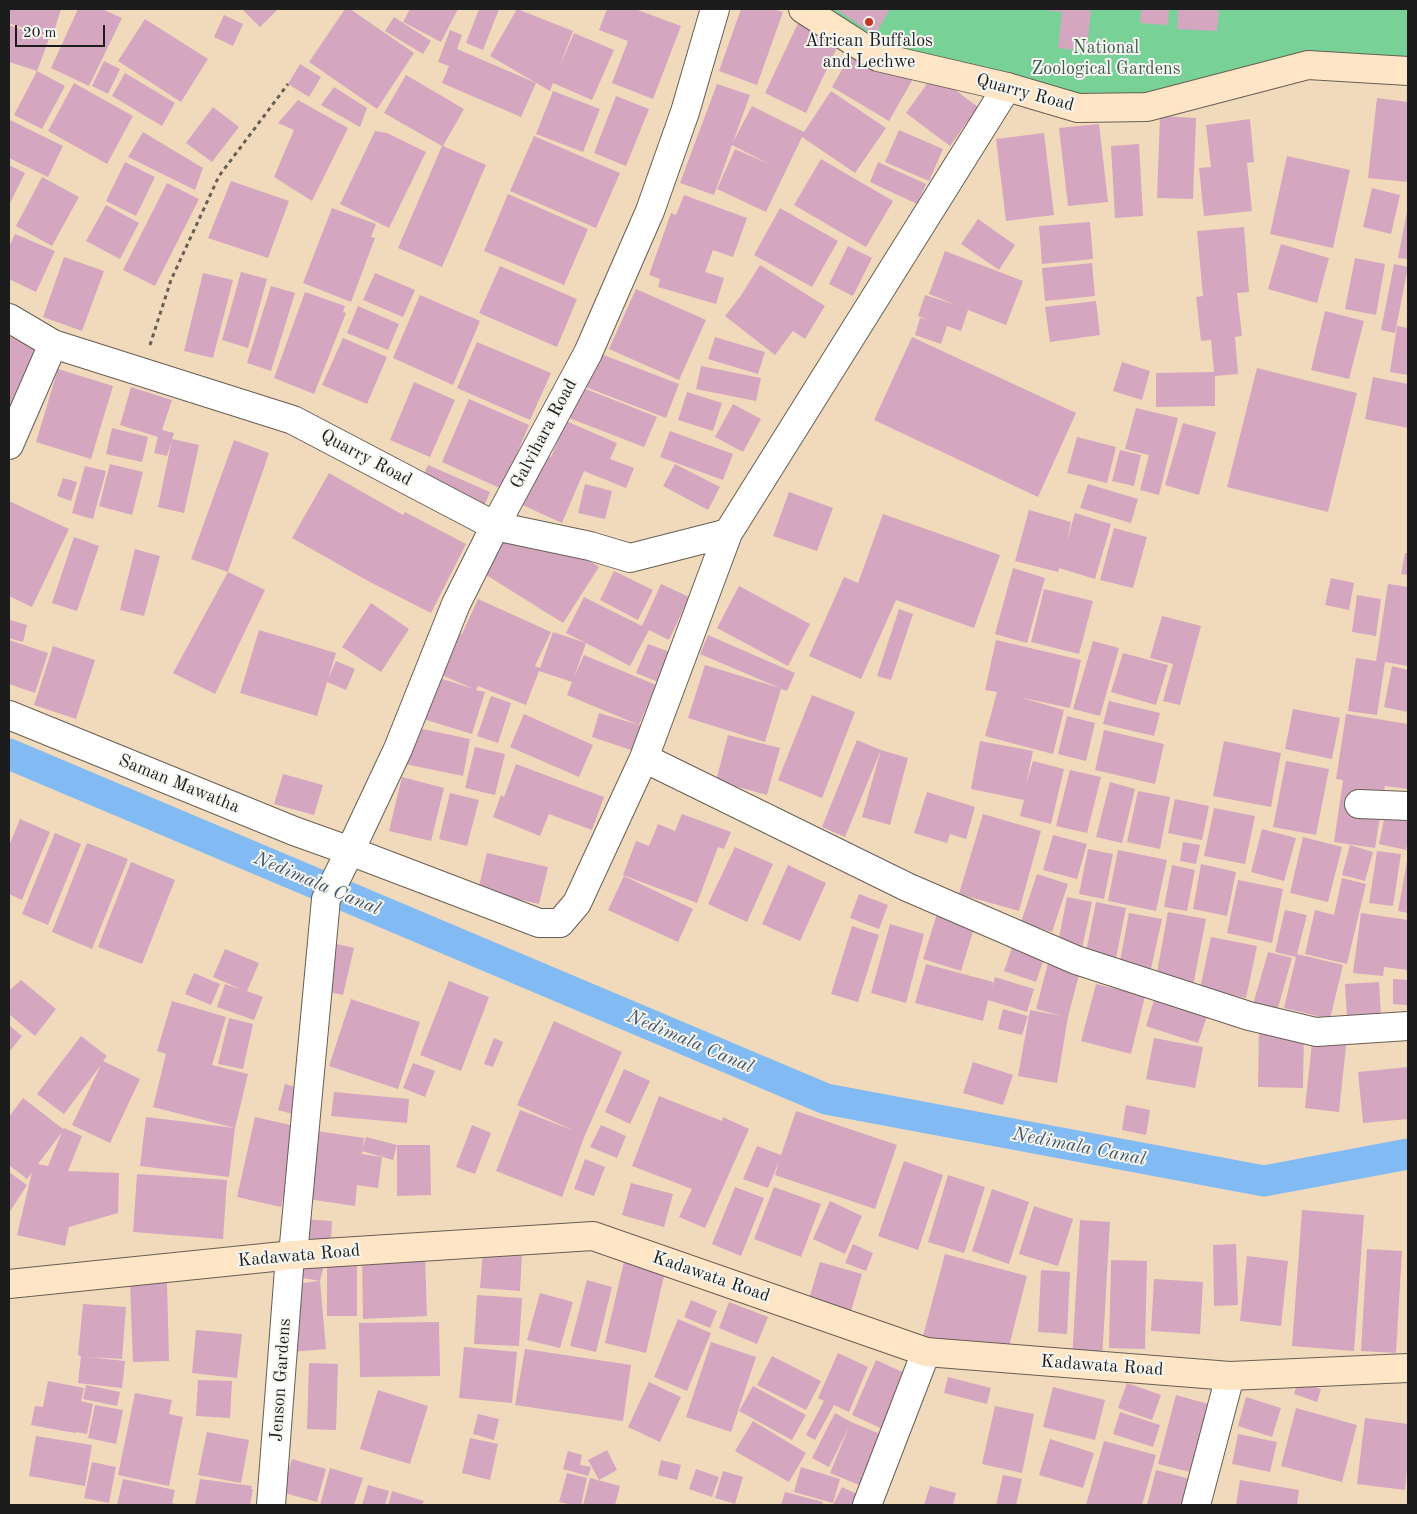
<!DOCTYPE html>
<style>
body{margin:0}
#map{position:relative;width:1417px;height:1514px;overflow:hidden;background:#f1dabb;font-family:"Old Standard TT",serif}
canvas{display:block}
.frame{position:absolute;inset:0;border:10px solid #1c1c1c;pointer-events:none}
.scale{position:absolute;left:15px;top:25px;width:90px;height:22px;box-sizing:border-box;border:2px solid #1c1c1c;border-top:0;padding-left:6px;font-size:15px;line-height:18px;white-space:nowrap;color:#1c1c1c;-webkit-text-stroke:4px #f6f6f2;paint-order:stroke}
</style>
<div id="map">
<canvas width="1417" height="1514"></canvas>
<div class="frame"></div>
<div class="scale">20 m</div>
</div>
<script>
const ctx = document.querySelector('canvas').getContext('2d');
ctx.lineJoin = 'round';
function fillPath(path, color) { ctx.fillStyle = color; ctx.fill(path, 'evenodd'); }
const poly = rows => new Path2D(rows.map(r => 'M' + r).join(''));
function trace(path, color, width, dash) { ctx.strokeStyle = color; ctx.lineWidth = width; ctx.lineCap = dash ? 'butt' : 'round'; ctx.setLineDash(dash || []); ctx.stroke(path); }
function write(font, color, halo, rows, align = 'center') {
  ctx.font = font + ' "Old Standard TT",serif'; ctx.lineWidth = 4; ctx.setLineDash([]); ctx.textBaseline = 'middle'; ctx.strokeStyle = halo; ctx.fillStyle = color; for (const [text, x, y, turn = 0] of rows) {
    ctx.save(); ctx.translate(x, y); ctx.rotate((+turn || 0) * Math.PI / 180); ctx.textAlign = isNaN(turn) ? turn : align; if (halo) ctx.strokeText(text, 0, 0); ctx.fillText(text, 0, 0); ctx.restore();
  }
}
const green = poly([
 [803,9,1408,9,1408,71,1308,65,1147,107,878,57]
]);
const canal = poly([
 [9,754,826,1099,1264,1181,1408,1154]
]);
const building = poly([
 [9,9,61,9,52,38,9,23],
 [78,9,102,9,122,18,89,86,51,68],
 [242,9,278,9,260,27],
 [345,9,350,9,414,53,377,109,309,62],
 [410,9,458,9,441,42,403,22],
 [479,9,499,9,483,50,466,43],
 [517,9,573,31,559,68,574,33,614,50,592,100,553,83,550,91,490,56],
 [607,9,635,9,681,26,653,99,612,83,628,41,599,30],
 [741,9,773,9,783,12,757,85,719,71],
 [836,9,890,9,875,35],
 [1045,9,1091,9,1087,51,1058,48,1062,12,1045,10],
 [1141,9,1169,9,1168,25,1140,23],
 [1178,9,1219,9,1217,31,1177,29],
 [224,15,243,24,233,46,214,37],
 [394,17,431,41,423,54,385,31],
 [145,19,208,59,181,102,118,61],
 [800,19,841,39,806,113,765,93],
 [9,25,49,39,37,71,65,86,42,129,14,115,37,71,9,62],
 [450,30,462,35,457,49,536,83,521,117,442,83,449,66,438,62],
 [856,45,913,79,889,121,832,87],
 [104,61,120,69,108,94,92,86],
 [300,64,321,77,309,97,288,84],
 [125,73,175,103,162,126,112,96],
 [934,74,978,107,950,146,906,113],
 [406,75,464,109,443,146,486,165,442,267,398,248,442,146,384,113],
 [74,83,133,116,107,164,48,131],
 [717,84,750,95,733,142,752,106,804,132,831,91,886,128,855,173,802,137,766,212,717,189,735,149,771,165,732,145,714,195,680,183],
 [334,87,367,108,360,127,321,105],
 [553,91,600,109,583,152,536,134],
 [616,96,649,109,626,166,594,153],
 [1377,98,1408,102,1408,182,1368,178],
 [298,100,348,128,312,201,274,177,294,130,278,123],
 [213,107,239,127,212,162,186,143],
 [1160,116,1196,118,1193,199,1157,198],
 [1250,119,1254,162,1247,163,1252,211,1204,216,1199,168,1211,167,1206,125],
 [10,120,63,146,48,177,9,158],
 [1099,124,1108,202,1068,206,1059,128],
 [899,130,943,149,929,181,885,162],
 [375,131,387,133,426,152,389,228,340,204],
 [143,132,203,168,195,190,128,157],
 [1044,133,1054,215,1006,221,996,139],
 [534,136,620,173,596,228,510,191],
 [1139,144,1143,216,1115,218,1111,146],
 [1287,156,1350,170,1333,248,1270,234],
 [821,159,893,201,866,247,794,205],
 [125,162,155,177,136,216,106,201],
 [878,162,926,184,917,204,870,182],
 [9,165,25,173,9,205],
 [42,177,79,197,52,246,16,226],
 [231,181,289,201,268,258,208,238],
 [167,183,199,199,155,286,123,270],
 [1372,188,1400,195,1391,234,1363,227],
 [508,194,588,229,564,285,484,251],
 [684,195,747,218,733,257,713,250,705,272,724,278,716,304,658,287,660,279,649,275,671,213,676,215],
 [106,205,139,223,120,259,86,241],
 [332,208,376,224,371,237,375,238,351,302,303,283],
 [780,208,838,241,812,287,754,255],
 [1407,211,1408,211,1408,259,1398,258],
 [978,219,1015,245,999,270,961,244],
 [1090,222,1093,259,1042,264,1039,226],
 [1244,227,1249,292,1237,293,1242,336,1235,337,1238,374,1215,376,1215,406,1156,407,1156,373,1214,372,1211,340,1201,341,1196,297,1203,296,1197,231],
 [15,234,55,251,36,292,9,279,9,247],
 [1281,244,1329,258,1317,303,1268,289],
 [848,246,872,258,853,296,829,284],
 [945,251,1023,281,1006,325,968,310,961,331,947,326,941,344,915,335,920,318,928,320,918,316,925,295,956,305,929,294],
 [64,257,104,271,82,331,43,317],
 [1355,258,1385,264,1376,315,1345,309],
 [1092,263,1095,296,1045,301,1042,268],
 [1394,264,1408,267,1395,333,1381,330],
 [760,265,825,306,805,339,793,331,775,355,725,316,740,297],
 [500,266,577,299,557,347,479,313],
 [241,272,267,279,248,348,222,340],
 [203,273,233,280,213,358,184,351],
 [375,273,415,290,403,317,363,300],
 [271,286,295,293,271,371,247,363],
 [636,289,706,320,679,380,609,349],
 [305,292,345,306,343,312,346,313,314,394,274,378],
 [420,295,480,321,453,385,393,358],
 [1096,301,1100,335,1050,342,1045,307],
 [358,306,399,324,388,350,347,333],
 [1325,311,1364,321,1349,379,1311,370],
 [1397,326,1408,328,1408,375,1390,372],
 [9,336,38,350,9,415],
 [715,337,765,352,758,374,708,359],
 [912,337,1076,413,1038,497,874,420],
 [343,338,387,357,367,404,322,385],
 [477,342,551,373,530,420,457,388],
 [596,352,679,384,666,418,583,386],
 [1122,362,1150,371,1142,400,1113,391],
 [701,366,761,378,756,401,696,389],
 [1257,368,1357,393,1328,512,1227,487],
 [58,369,113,386,91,459,36,442],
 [1373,377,1408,384,1408,428,1365,419],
 [414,382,455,400,430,457,390,440],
 [131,387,172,400,162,430,174,433,167,456,154,453,158,437,120,425],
 [581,387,657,417,644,447,569,418],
 [687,392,722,403,713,431,678,420],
 [469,399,529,425,502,489,442,462],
 [733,404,761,419,743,452,715,437],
 [1136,408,1178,418,1159,495,1140,490,1149,455,1125,449],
 [566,421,617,443,610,459,634,468,626,488,584,471,562,523,518,503,540,452,551,457],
 [1183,423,1216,432,1199,495,1165,485],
 [112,428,148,437,142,462,106,454],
 [670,431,733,454,723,480,660,457],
 [1077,437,1116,447,1107,483,1067,473],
 [172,439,199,445,184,513,158,507],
 [234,440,269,453,228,572,265,590,215,694,173,673,228,572,191,559],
 [1120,450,1141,455,1134,486,1112,481],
 [110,464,143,472,132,515,99,506],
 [675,464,720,487,708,510,663,486],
 [428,465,490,492,477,523,415,496],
 [85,466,106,471,93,519,72,513],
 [329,473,403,515,405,512,466,544,431,613,368,581,292,538],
 [63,478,77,482,71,501,57,496],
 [585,484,612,491,605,519,578,513],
 [1088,484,1138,499,1131,523,1080,508],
 [789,492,833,508,817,551,773,536],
 [9,501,69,529,32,607,9,596],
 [1029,510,1071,522,1067,541,1075,513,1111,524,1095,579,1059,568,1058,572,1015,561],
 [883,514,1000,555,974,628,896,600,861,679,809,656,844,577,858,583],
 [519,515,599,567,563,623,483,573],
 [1114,528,1147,537,1133,588,1100,580],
 [74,537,99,546,77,611,52,603],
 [135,549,160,556,144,616,120,610],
 [1405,553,1408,553,1408,575,1401,574],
 [1013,568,1045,578,1027,643,995,634],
 [614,571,653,590,638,620,600,600],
 [1331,578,1354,583,1349,610,1325,605],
 [661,584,689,597,669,640,649,630,630,666,586,643,574,677,584,655,656,685,639,725,644,727,637,752,592,737,599,713,639,725,567,695,572,682,539,671,526,705,478,686,476,690,485,692,472,734,420,718,433,676,474,689,437,673,455,631,462,634,478,599,551,632,535,666,540,668,553,632,586,643,566,633,584,597,642,626],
 [1388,584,1408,587,1408,666,1385,662,1377,715,1348,711,1356,658,1376,661],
 [739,586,810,624,788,666,717,628],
 [1044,589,1093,601,1079,654,1031,642],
 [1357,595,1381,599,1376,636,1352,632],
 [371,603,409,629,381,672,342,647],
 [899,609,913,614,891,680,877,676],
 [1162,616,1201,626,1180,705,1163,701,1173,664,1150,658],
 [10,620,27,625,23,642,9,638],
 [259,630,336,653,328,679,336,661,355,669,346,690,327,682,317,716,240,693],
 [708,635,795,673,787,691,781,689,765,742,688,718,705,665,780,688,700,654],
 [9,640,48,653,35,693,9,684],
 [996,640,1081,660,1070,708,1019,697,1064,710,1053,754,985,736,997,692,985,690],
 [1093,641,1119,648,1100,716,1073,709],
 [648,644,670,652,658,682,636,673],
 [53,646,95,660,76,719,34,705],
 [1123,653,1168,665,1156,705,1111,692],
 [1392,666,1408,670,1408,712,1384,707],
 [812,695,855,712,822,798,778,780],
 [491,696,511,703,498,743,477,736],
 [1109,701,1160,713,1154,736,1103,724],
 [1293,709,1340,718,1332,759,1285,749],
 [524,714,593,745,579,777,510,747],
 [1346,714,1408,724,1408,789,1385,786,1375,848,1334,842,1343,780,1336,779],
 [1067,716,1095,723,1086,761,1058,754],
 [413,727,470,739,463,776,405,764],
 [1104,730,1164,744,1155,784,1095,770],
 [728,735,780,748,767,795,716,781],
 [857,740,881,750,908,758,890,825,862,817,881,750,845,837,822,827],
 [980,741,1033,751,1026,785,1033,761,1064,769,1051,824,1020,816,1024,800,971,789],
 [1224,741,1281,753,1271,807,1213,796],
 [475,747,505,754,495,795,465,788],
 [1286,761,1329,769,1316,835,1273,827],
 [516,764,604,797,592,830,549,814,540,836,493,817,501,795,504,797],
 [1070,770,1101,777,1087,833,1056,826],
 [283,774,323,785,314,815,274,804],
 [402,777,444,788,431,841,389,831],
 [1110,782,1135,789,1122,843,1096,837],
 [1390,790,1408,794,1408,838,1406,850,1379,844],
 [1138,791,1170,797,1160,849,1127,842],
 [927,792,975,807,966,839,950,834,947,843,914,833],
 [450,793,479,800,467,846,439,839],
 [1175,799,1209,806,1202,840,1168,833],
 [1214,808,1255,816,1245,864,1204,856],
 [682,814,731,832,724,849,718,847,697,903,623,875,636,841,649,846,658,824,675,831],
 [983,814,1041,831,1019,911,959,894],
 [20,819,50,832,22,900,9,894,9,846],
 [1262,829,1296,838,1284,881,1251,872],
 [55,833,81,844,48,925,22,914],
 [1053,835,1087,844,1077,879,1043,870],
 [1303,837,1342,847,1328,902,1290,893],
 [1183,842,1200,845,1196,864,1180,861],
 [87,843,128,859,92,949,52,932],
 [1350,845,1373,852,1365,881,1342,875],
 [735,847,773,864,747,922,708,904],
 [1088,849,1113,854,1104,899,1079,894],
 [1118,850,1167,860,1156,911,1108,901],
 [1377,851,1401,854,1393,906,1369,903],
 [487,853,548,867,539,904,478,890],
 [1407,861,1408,862,1408,913,1398,911],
 [131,862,175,880,142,964,98,947],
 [1201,864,1236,872,1227,916,1193,909],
 [788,865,826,883,800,941,762,924],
 [1172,865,1195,870,1187,911,1164,907],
 [1037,874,1068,884,1052,932,1021,922],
 [624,876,693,909,678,942,608,910],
 [1342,878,1366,884,1347,964,1305,954,1315,910,1334,915],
 [1238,880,1283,889,1272,943,1227,933],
 [859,894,888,905,879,929,850,918],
 [1067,897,1092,902,1082,948,1058,943],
 [1096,902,1126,908,1116,958,1086,952],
 [939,907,977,918,961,971,923,959],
 [1285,910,1307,915,1297,954,1343,965,1330,1019,1284,1008,1296,957,1275,952],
 [1168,912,1206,919,1193,986,1156,978],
 [1129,913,1162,919,1149,978,1118,972],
 [1361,913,1408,920,1408,970,1384,967,1383,976,1353,973],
 [890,924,924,934,906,1003,871,993],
 [852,926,879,935,858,1002,831,994],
 [1211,937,1257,946,1246,998,1200,989],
 [315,939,354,948,343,995,303,986],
 [1014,942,1046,953,1036,982,1004,971],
 [225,949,259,963,247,991,263,997,254,1020,217,1007,225,984,243,990,213,977],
 [1268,952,1292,958,1276,1015,1252,1008],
 [1048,963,1080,971,1068,1017,1057,1083,1018,1076,1030,1010,1062,1016,1036,1009],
 [926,964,993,982,992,988,995,977,1034,989,1027,1012,988,1000,983,1021,915,1003],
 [194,973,220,984,211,1005,185,994],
 [1393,979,1408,980,1408,1005,1393,1004],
 [21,980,56,1009,35,1036,9,1014,9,991],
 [449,981,489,997,461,1071,420,1055],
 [1379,982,1381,1015,1347,1017,1345,984],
 [1096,984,1145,996,1131,1054,1081,1041],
 [1156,994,1209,1010,1198,1043,1146,1026],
 [351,999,420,1022,398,1089,329,1066],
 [172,1001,226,1017,212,1065,248,1074,235,1128,153,1107,166,1054,157,1051],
 [1003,1009,1028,1016,1022,1035,998,1029],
 [229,1018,253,1024,243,1069,218,1064],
 [554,1021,622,1052,585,1135,562,1197,496,1171,520,1110,575,1131,517,1105],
 [9,1025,22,1036,9,1052],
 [1259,1029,1304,1030,1303,1088,1258,1087],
 [1313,1033,1347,1037,1339,1112,1305,1108],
 [81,1036,107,1056,103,1061,140,1079,110,1143,72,1125,101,1065,64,1114,37,1094],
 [494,1038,503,1042,493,1067,484,1064],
 [1154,1038,1203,1047,1195,1088,1146,1079],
 [973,1062,1013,1075,1003,1105,963,1093],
 [413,1063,435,1071,425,1097,403,1088],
 [1408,1067,1408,1119,1363,1123,1358,1072],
 [624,1069,650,1081,630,1124,605,1112],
 [285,1084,307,1090,300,1116,278,1110],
 [334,1092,409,1099,407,1123,331,1116],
 [659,1096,722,1121,723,1117,749,1129,705,1228,679,1217,692,1189,632,1166],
 [23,1098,63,1129,64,1128,82,1136,68,1171,119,1173,118,1213,69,1227,65,1246,17,1235,32,1172,27,1179,9,1165,9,1117],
 [62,1132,48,1166,38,1164],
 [1126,1105,1150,1110,1146,1135,1122,1130],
 [796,1111,897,1145,875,1209,775,1175,779,1161,768,1188,743,1179,757,1146,781,1155],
 [146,1117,235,1128,229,1177,140,1166],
 [255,1117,299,1127,281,1207,237,1197],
 [472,1125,491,1133,475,1174,456,1167],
 [601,1125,626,1136,617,1158,590,1147],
 [317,1131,364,1138,362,1154,382,1157,378,1188,357,1185,355,1206,308,1199],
 [366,1137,397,1145,393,1160,362,1151],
 [397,1145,430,1145,431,1195,397,1196],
 [585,1159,605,1167,594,1196,574,1189],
 [904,1161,943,1175,918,1250,878,1236],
 [9,1172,27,1185,9,1213],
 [137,1174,227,1180,223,1239,133,1232],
 [948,1175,985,1187,964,1253,928,1242],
 [631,1183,673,1194,664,1227,622,1215],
 [735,1187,764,1198,741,1256,712,1244],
 [774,1187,821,1204,801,1257,754,1239],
 [992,1189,1029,1202,1009,1264,972,1251],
 [830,1201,862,1216,845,1254,813,1239],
 [1034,1206,1073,1219,1058,1266,1019,1254],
 [1302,1210,1364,1215,1354,1351,1292,1346],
 [303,1219,332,1221,331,1240,301,1238],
 [1080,1220,1110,1222,1102,1361,1072,1360],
 [853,1244,873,1253,866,1271,845,1263],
 [1236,1244,1238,1305,1214,1306,1213,1245],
 [1367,1249,1402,1251,1396,1353,1361,1351],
 [483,1251,522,1253,520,1291,480,1288],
 [626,1253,667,1263,646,1353,605,1343],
 [425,1254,427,1316,363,1319,362,1256],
 [945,1254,1027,1276,1006,1358,923,1336],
 [1247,1256,1288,1261,1281,1326,1240,1321],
 [285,1260,323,1268,320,1281,326,1349,280,1353,275,1286,320,1281,282,1274],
 [327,1260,357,1260,357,1316,327,1316],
 [1111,1260,1147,1261,1145,1349,1109,1348],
 [820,1262,862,1274,848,1321,806,1309],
 [1041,1270,1070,1272,1067,1334,1038,1332],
 [1154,1279,1203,1282,1200,1334,1151,1331],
 [587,1280,612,1287,596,1352,570,1346],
 [167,1282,169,1361,133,1362,130,1284],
 [540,1293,573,1302,560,1348,527,1340],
 [477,1295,522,1298,519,1346,474,1344],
 [691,1300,717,1311,710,1328,684,1317],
 [729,1302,768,1317,757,1344,719,1328],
 [83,1304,126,1307,122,1359,88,1357,125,1361,122,1388,78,1383,81,1356,78,1355],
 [678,1319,711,1333,687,1391,654,1377],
 [439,1322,440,1376,360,1377,359,1323],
 [196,1330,242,1334,237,1378,192,1373],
 [711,1342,756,1357,731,1432,686,1417],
 [464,1347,517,1352,512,1403,459,1398],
 [525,1349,631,1365,623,1421,515,1405],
 [838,1353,868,1367,849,1412,834,1405,815,1440,806,1435,824,1401,818,1398],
 [772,1356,821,1381,806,1410,757,1385],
 [876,1360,909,1375,885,1430,852,1415],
 [309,1363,338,1364,336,1430,307,1429],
 [948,1377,991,1388,987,1404,944,1393],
 [198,1380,232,1381,230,1418,196,1416],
 [48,1381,84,1388,81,1401,93,1404,87,1434,76,1432,75,1433,31,1425,35,1406,43,1407],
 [1298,1381,1321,1389,1317,1402,1294,1394],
 [649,1382,681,1397,660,1442,628,1427],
 [1127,1383,1161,1395,1152,1420,1118,1408],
 [86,1385,120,1392,117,1406,83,1399],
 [753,1386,806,1415,792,1440,739,1411],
 [1053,1387,1105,1400,1095,1440,1043,1427],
 [378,1390,428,1406,410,1464,360,1449],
 [135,1393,172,1400,169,1414,183,1417,169,1486,118,1475],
 [1176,1395,1208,1404,1190,1472,1158,1464],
 [1246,1397,1281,1408,1272,1437,1238,1426],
 [95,1405,123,1410,116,1444,88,1438],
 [995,1406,1034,1414,1022,1473,982,1464],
 [1296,1408,1357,1425,1342,1482,1281,1466],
 [1120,1412,1160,1425,1153,1447,1113,1434],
 [835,1413,851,1422,885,1436,864,1487,830,1473,849,1427,829,1467,812,1458],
 [478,1414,499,1419,494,1440,473,1434],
 [1365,1418,1408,1424,1408,1460,1405,1490,1357,1484],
 [753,1421,806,1453,789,1482,735,1451],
 [207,1432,249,1440,241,1483,198,1475],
 [1238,1434,1277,1442,1270,1472,1232,1464],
 [36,1436,92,1445,85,1486,29,1476],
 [470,1438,498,1444,490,1480,462,1473],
 [1050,1439,1094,1453,1083,1488,1039,1475],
 [1104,1441,1156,1455,1142,1505,1086,1505],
 [607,1450,617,1470,599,1480,588,1460],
 [568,1451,582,1455,580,1465,591,1467,588,1476,563,1469],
 [292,1459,326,1469,317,1502,281,1492],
 [661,1460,681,1465,677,1480,658,1475],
 [92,1462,116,1467,109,1503,84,1498],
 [801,1467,840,1479,833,1503,794,1492],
 [330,1468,363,1478,354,1505,320,1505],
 [696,1469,719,1477,712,1497,689,1489],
 [1156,1470,1194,1480,1187,1505,1147,1505],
 [723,1471,743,1477,735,1504,715,1498],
 [567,1473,587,1478,581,1505,573,1505,559,1502],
 [1003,1475,1022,1479,1016,1505,996,1505],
 [590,1478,620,1486,615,1505,583,1505],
 [123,1479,175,1490,172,1503,180,1505,117,1505],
 [200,1479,252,1486,251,1489,253,1489,250,1505,195,1505],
 [1240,1480,1299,1490,1297,1505,1236,1505],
 [368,1485,389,1491,385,1505,362,1505],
 [930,1486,956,1493,953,1505,924,1505],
 [842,1487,859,1495,854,1505,833,1505],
 [392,1491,424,1501,422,1505,388,1505],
 [785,1492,823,1502,822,1505,781,1505]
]);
const path = poly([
 [150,345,171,280,219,176,288,84]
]);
const street = poly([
 [1007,87,728,533,644,758,907,887,1076,960,1249,1016,1316,1032,1408,1026],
 [9,318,53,344,293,420,495,526,590,546,630,558,728,533],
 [9,445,53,344],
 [9,715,294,831,350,851,539,923,560,923,577,903,644,758],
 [1359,804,1408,806],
 [293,1255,326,899,350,851,398,749,456,604,495,526,588,353,650,211,685,112,715,9],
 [271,1505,290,1256],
 [867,1505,926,1352],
 [1196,1505,1230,1376]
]);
const secondary = poly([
 [803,9,878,57,1007,87,1078,108,1147,107,1308,65,1408,71],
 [9,1284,293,1255,593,1236,926,1352,1230,1376,1408,1368]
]);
const markers = [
 [869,22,5,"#c8321e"]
];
const poiNames = [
 ["African Buffalos",869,41],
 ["and Lechwe",869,62]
];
const parkNames = [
 ["National",1106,48],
 ["Zoological Gardens",1106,69]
];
const streetNames = [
 ["Quarry Road",1025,93,15],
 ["Galvihara Road",544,434,-62],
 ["Quarry Road",366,458,28],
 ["Saman Mawatha",179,784,22],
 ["Kadawata Road",299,1256,-5],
 ["Kadawata Road",711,1277,19],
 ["Kadawata Road",1102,1366,4],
 ["Jenson Gardens",281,1380,-86]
];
const waterNames = [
 ["Nedimala Canal",317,884,23],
 ["Nedimala Canal",690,1042,23],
 ["Nedimala Canal",1079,1147,11]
];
fillPath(green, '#78d197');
trace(canal, '#82bbf3', 31);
fillPath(building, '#d5a6c0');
trace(street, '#675e54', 30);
trace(secondary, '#675e54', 30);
trace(path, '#675e54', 3, [4, 4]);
trace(street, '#fff', 28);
trace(secondary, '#fde5c5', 28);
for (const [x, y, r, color] of markers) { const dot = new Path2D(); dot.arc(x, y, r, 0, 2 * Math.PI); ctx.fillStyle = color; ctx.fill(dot); trace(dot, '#f6f6f2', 2); }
write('18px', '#1c1c1c', '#f6f6f2', poiNames);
write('18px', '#3c5b47', '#f6f6f2', parkNames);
write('18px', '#1c1c1c', '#f6f6f2', streetNames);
write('italic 19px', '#405467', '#f6f6f2', waterNames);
</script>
